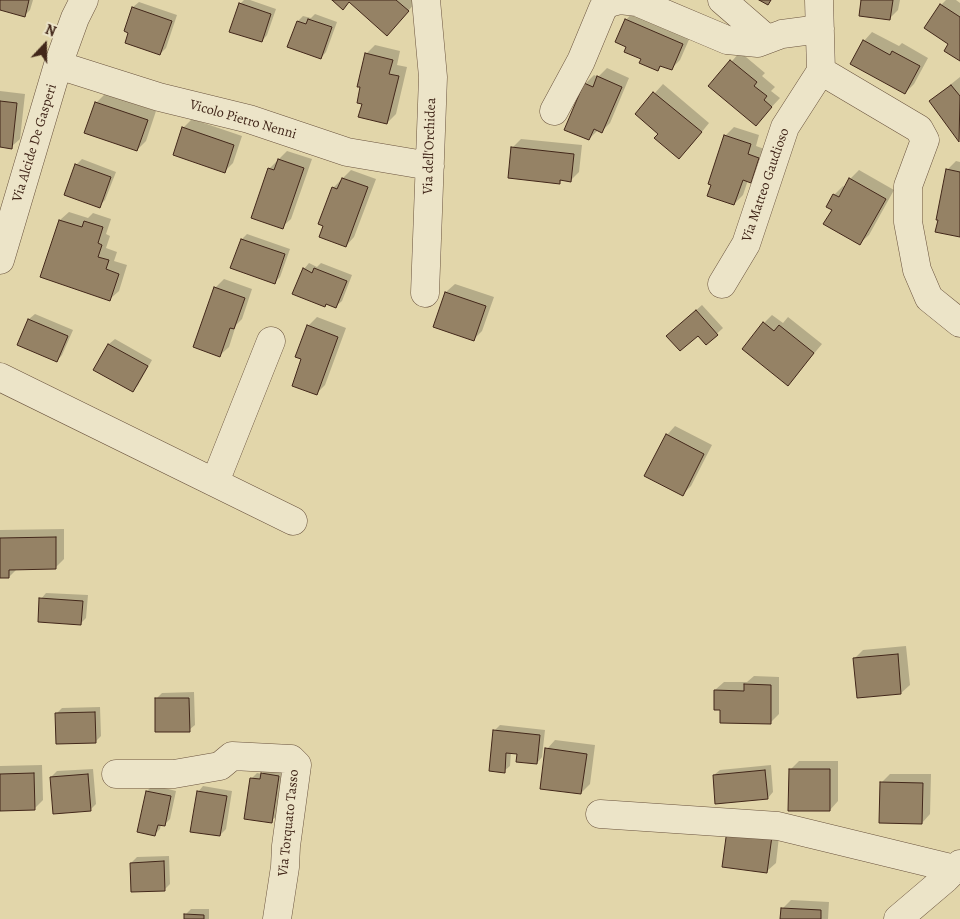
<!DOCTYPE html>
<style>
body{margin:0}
#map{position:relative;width:960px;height:919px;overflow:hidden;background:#e2d6aa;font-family:Alegreya,serif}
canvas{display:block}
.north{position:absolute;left:20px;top:20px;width:50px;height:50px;-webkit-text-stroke:4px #ece4c8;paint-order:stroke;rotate:21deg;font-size:14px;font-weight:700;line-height:20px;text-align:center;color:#42271a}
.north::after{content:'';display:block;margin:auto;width:18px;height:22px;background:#42271a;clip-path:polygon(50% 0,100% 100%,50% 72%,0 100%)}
</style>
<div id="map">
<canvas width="960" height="919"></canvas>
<div class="north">N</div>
</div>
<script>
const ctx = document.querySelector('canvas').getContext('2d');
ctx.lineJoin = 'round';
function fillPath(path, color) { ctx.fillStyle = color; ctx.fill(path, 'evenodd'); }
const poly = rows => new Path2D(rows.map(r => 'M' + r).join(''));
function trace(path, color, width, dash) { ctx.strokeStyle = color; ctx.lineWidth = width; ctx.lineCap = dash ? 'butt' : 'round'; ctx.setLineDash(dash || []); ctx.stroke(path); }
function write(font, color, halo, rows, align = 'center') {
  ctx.font = font + ' Alegreya,serif'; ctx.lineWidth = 4; ctx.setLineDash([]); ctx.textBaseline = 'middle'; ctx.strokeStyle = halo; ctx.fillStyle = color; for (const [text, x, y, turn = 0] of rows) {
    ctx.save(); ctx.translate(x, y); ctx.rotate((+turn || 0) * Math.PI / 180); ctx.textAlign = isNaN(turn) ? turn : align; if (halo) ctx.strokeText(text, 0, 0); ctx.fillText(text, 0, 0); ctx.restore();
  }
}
const shadow = poly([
 [1,0,33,0,30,10,24,16,0,9],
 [244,0,250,0,276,9,267,35,262,41,240,4],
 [334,0,414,0,416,2,396,25,350,1],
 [862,0,900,0,898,10,889,19],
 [946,0,956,0,960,3,960,59,941,5],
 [139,2,177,15,166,48,160,54,130,32,133,7],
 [634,11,691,35,680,60,671,69,662,65,658,70,628,46,626,20],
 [315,14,337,22,326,52,321,58,298,21,303,16,311,18],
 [872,32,899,46,902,43,928,58,914,84,905,93,864,41],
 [375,45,400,51,397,65,407,67,396,114,387,123,363,103,366,54],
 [740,52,765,73,762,76,775,87,771,91,780,98,756,124,710,86],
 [607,68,629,78,610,123,602,131,598,130,589,139,585,84,594,75,598,77],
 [960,77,960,139,959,140,930,101],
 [663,84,709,123,688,149,660,133,636,114],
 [0,91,25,94,20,139,11,147,0,146],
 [105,94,156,111,146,141,137,150,96,103],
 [192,119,242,136,233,163,225,171,183,128],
 [734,127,759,135,756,146,767,150,759,173,750,181,748,180,743,195,734,204,725,136],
 [521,139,582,145,579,172,571,180,563,179,559,183,512,148],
 [287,151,312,159,291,219,282,227,269,169],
 [82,159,116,172,105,200,99,206,76,165],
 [956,161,960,162,960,235,947,170],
 [351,170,376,179,354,237,346,246,333,188],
 [859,170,894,190,869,235,860,243,834,195,843,186,845,187,850,179],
 [69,212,88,218,93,213,111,219,106,234,110,236,106,248,117,252,114,261,127,265,119,291,110,299,41,277,60,220],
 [247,234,290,249,280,277,274,283,242,239],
 [309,263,317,267,321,263,352,275,342,301,336,306,327,303,325,306,304,269],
 [224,279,252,289,242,319,236,325,229,347,220,355,215,288],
 [455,284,494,297,482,331,473,340,446,292],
 [702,305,723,328,706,344,698,335,674,330],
 [35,314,73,330,62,355,57,361,19,345,29,319],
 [772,315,783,323,788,317,822,344,796,375,764,323],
 [317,317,346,328,325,385,316,394,308,326],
 [115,339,152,360,138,385,133,391,95,369,109,344],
 [675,426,712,445,691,486,682,495,667,435],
 [64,529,64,559,55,568,17,569,9,577,0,577,0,530],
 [46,593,88,595,86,618,81,623,41,599],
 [906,646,910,685,901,693,855,658,863,650],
 [754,676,779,677,779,714,770,723,722,709,715,690,724,682,747,682],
 [194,692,195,725,189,730,156,699,162,693],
 [100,707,101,736,95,742,56,714,62,708],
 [500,725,545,730,542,757,537,763,518,752,511,752,510,766,504,771,494,731],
 [555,740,595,745,590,784,581,793,547,749],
 [799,761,838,761,838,801,830,810,790,770],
 [42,765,43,800,34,809,0,810,0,766],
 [771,765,773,792,768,798,714,775,720,770],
 [267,768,284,770,277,816,271,821,252,778,257,773,262,774],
 [93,769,96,804,90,810,51,777,57,771],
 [890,774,931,774,930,814,922,823,881,783],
 [153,785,176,791,170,819,164,825,161,824,160,829,155,834,139,831,147,791],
 [203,786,232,791,226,829,220,835,198,792],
 [780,828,776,863,767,871,728,831],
 [169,856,170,884,165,889,131,863,137,857],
 [791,900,829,902,828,919,781,919,782,909],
 [191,909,209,909,209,919,186,919,186,914]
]);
const building = poly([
 [0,0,29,0,25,17,0,10,0,0],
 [332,0,396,0,409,11,387,36,349,2,343,10,332,0],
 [759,0,771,0,768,5,759,0],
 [861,0,893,0,890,20,859,16,861,0],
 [239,3,271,14,262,42,229,32,239,3],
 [940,4,960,17,960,61,944,51,948,44,924,28,940,4],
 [132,7,172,21,160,55,125,43,128,33,124,31,132,7],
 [308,19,332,27,321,59,287,47,297,21,306,24,308,19],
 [625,19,683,44,672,70,660,66,658,71,639,63,641,59,624,52,626,47,615,42,625,19],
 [863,40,890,55,892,51,920,66,905,94,850,64,863,40],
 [365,53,393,60,389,74,399,76,387,124,358,117,362,104,357,103,360,87,357,87,365,53],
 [730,60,757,82,754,86,767,96,764,100,772,107,756,126,708,86,730,60],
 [597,76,622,87,602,133,594,129,589,140,564,130,584,83,593,87,597,76],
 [951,85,960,96,959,142,929,101,951,85],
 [653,92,702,132,679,159,654,138,658,134,635,114,653,92],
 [0,101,17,103,12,149,0,147,0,101],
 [95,102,148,120,137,151,84,133,95,102],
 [182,127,234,145,225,173,173,155,182,127],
 [724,135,751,144,748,154,759,158,751,183,743,180,734,205,707,196,711,185,708,184,724,135],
 [511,147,574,154,571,182,560,180,560,184,508,178,511,147],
 [278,159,304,168,283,229,251,218,268,168,274,170,278,159],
 [75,164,111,177,100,208,64,195,75,164],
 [946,169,960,172,960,237,935,232,938,220,936,220,946,169],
 [342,178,368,187,346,247,319,237,323,226,318,224,332,187,337,189,342,178],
 [849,178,886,199,860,245,823,224,832,210,826,207,833,194,839,197,849,178],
 [59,220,82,227,84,221,103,227,98,243,102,245,98,257,109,260,106,269,119,274,110,301,40,277,59,220],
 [241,239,285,254,275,284,230,268,241,239],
 [303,268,312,273,314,268,347,281,336,308,326,304,325,307,292,294,303,268],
 [214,287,245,298,234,329,230,328,220,357,193,347,214,287],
 [445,292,486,306,474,341,433,327,445,292],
 [696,310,718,335,706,345,698,336,680,351,666,336,696,310],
 [28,319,68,336,57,362,17,345,28,319],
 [763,322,774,331,779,325,814,353,788,386,742,349,763,322],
 [307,325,338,337,317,395,292,386,301,359,295,357,307,325],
 [108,344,148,366,133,392,93,370,108,344],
 [666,434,704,454,683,496,644,476,666,434],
 [56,537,56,569,9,570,9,578,0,578,0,538,56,537],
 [39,598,83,601,81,625,38,622,39,598],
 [898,654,901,694,857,698,853,658,898,654],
 [744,684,771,685,771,724,720,723,720,710,714,710,714,690,744,691,744,684],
 [155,698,189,698,190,732,155,732,155,698],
 [95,712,96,743,56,744,55,713,95,712],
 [493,730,540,735,537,764,516,762,517,754,506,753,505,773,489,771,493,730],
 [545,748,587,754,581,794,540,789,545,748],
 [789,769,830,769,830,811,788,811,789,769],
 [765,770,768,799,715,804,713,775,765,770],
 [34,773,35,810,0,811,0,774,34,773],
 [261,773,279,776,272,823,244,819,250,778,260,779,261,773],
 [88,774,91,811,53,814,50,777,88,774],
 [880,782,923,783,922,824,879,823,880,782],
 [146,791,171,796,165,826,158,825,155,836,137,832,146,791],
 [197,791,227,796,220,836,190,832,197,791],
 [727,830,772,836,767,873,722,867,727,830],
 [164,861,165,891,131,892,130,863,164,861],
 [781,908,821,910,821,919,780,919,781,908],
 [184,914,204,915,204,919,184,919,184,914]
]);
const minor = poly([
 [722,0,767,39],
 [58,65,159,97,249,119,347,152,430,166],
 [821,71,919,129,925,140,908,186,908,222,917,270,929,298,960,323],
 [554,111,581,61,603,8,609,3,620,0,637,2,727,40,758,43,782,34,820,29],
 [0,260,58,65,75,18,84,0],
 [722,284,746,244,785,127,821,71,819,0],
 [425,293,433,77,426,0],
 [0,377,293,521],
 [215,482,271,341],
 [116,774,174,774,220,766,232,756,291,759,297,765,286,846,285,867,277,919],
 [600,814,778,826,955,869],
 [898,919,945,879,960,864]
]);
const streetNames = [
 ["Vicolo Pietro Nenni",243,120,16],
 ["Via Alcide De Gasperi",35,143,-73],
 ["Via dell'Orchidea",430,146,-88],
 ["Via Matteo Gaudioso",766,185,-71],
 ["Via Torquato Tasso",289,823,-84]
];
fillPath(shadow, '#0003');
fillPath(building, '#958265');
trace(building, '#42271a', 1);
trace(minor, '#6a533e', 29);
trace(minor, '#ece4c8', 28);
write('14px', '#42271a', '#ece4c8', streetNames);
</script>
